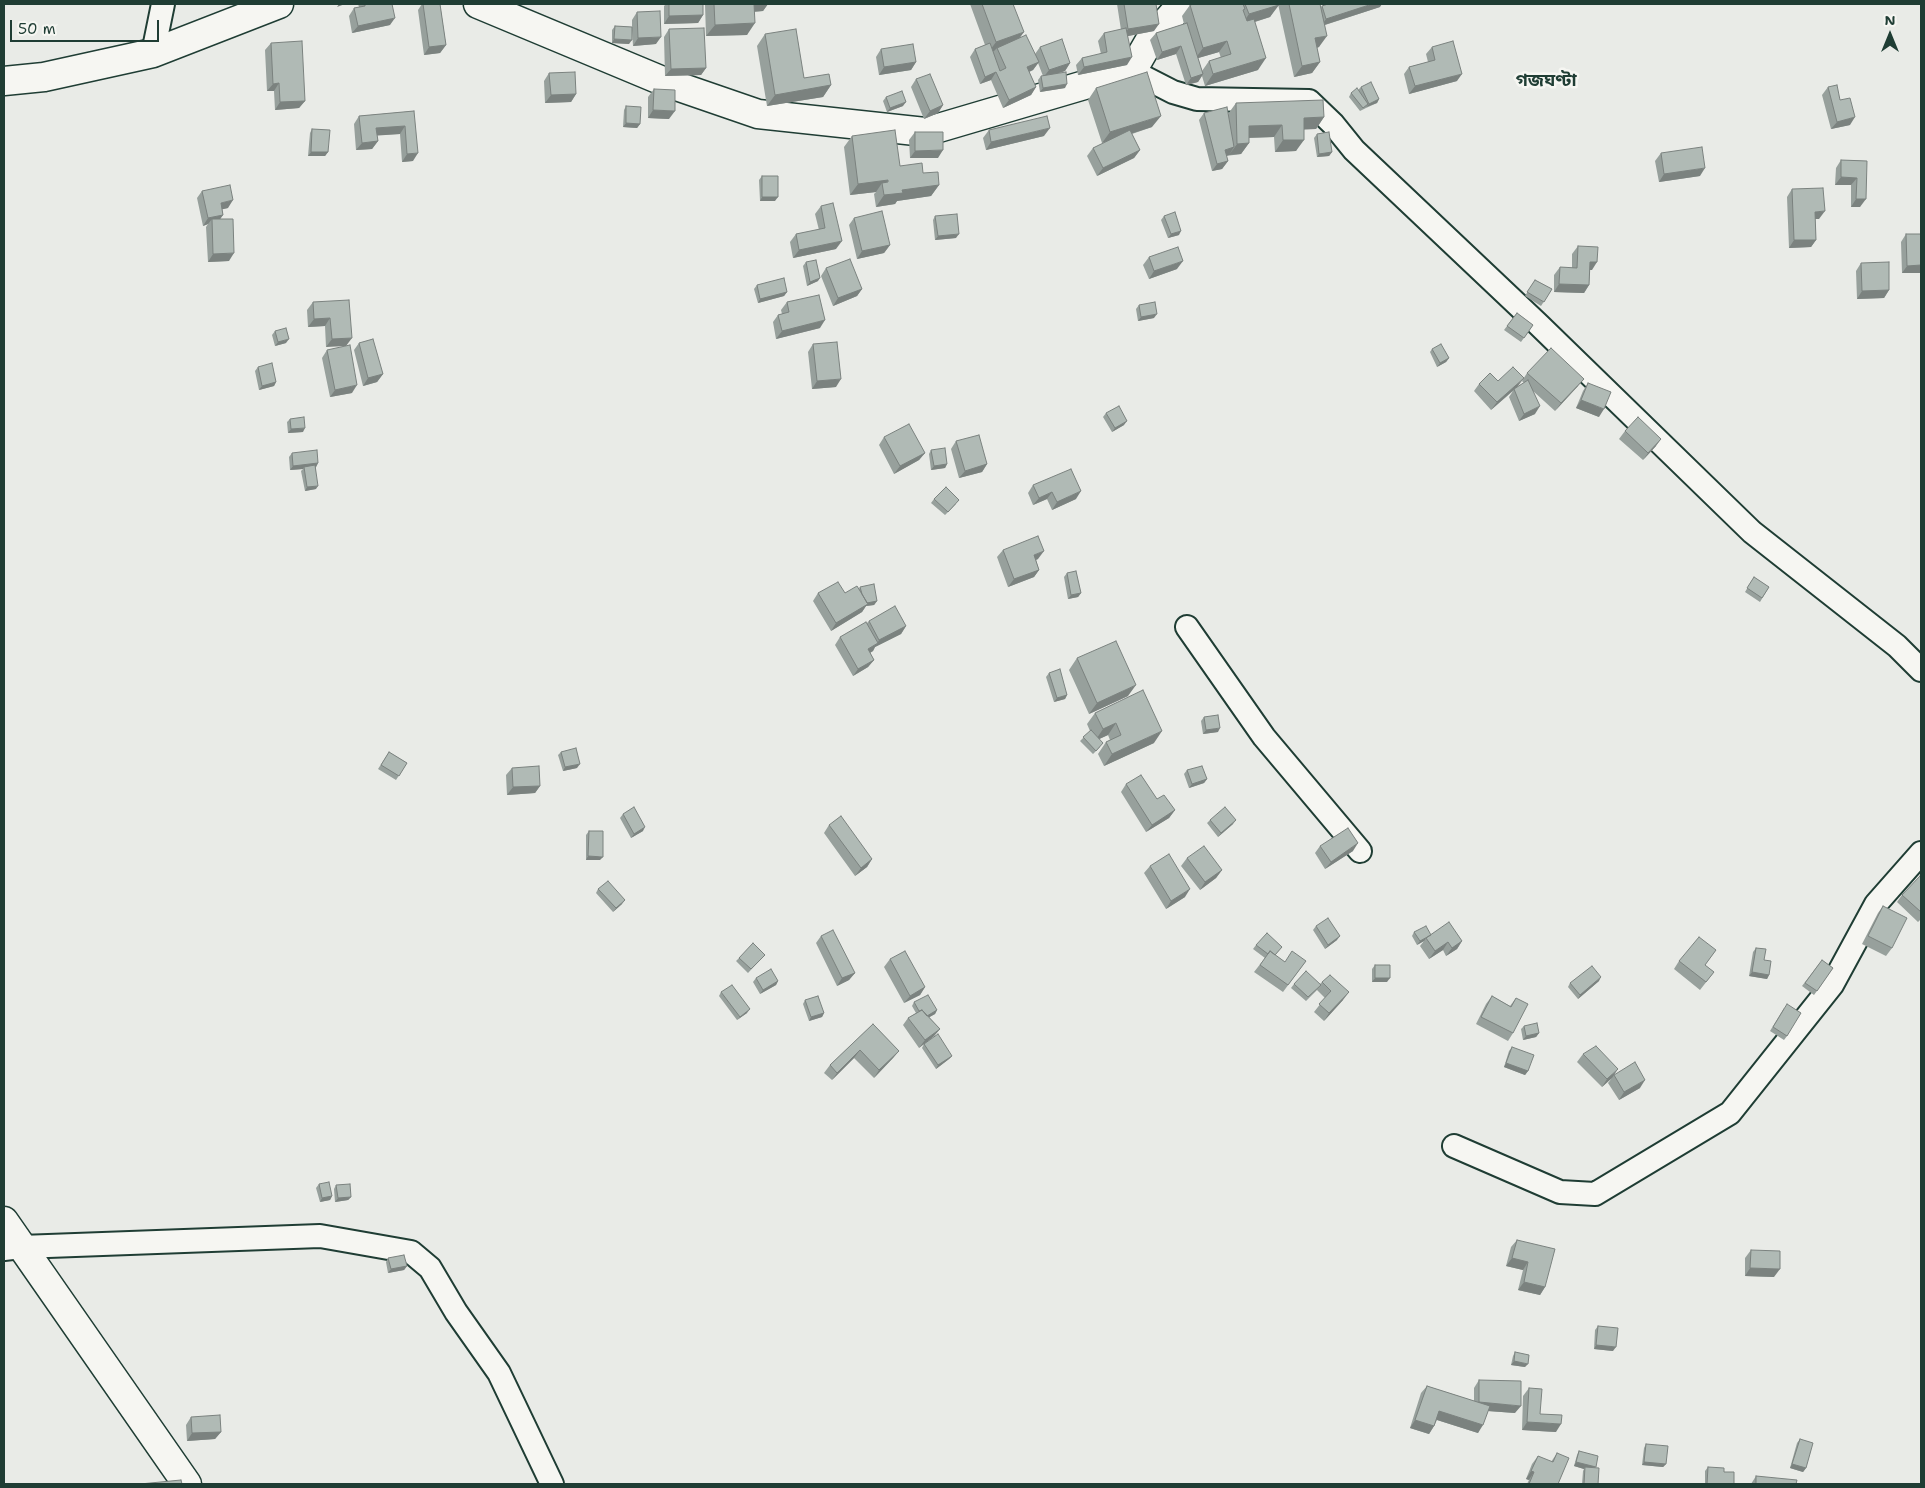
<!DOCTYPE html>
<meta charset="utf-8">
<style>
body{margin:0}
#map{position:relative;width:1925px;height:1488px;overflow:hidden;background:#e9ebe7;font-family:"Shantell Sans",sans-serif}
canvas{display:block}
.frame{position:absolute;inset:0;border:5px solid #1f3d34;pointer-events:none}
.north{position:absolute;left:1865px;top:10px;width:50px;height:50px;-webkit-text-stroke:4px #f6f6f2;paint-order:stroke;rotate:0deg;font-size:14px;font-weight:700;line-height:20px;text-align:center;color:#1f3d34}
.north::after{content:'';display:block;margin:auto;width:18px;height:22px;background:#1f3d34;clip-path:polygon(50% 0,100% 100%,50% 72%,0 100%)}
.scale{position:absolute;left:10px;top:20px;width:149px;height:22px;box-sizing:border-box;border:2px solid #1f3d34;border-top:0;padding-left:6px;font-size:15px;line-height:18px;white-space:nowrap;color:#1f3d34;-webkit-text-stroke:4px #f6f6f2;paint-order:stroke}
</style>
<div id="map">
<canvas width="1925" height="1488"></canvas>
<div class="frame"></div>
<div class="north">N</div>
<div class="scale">50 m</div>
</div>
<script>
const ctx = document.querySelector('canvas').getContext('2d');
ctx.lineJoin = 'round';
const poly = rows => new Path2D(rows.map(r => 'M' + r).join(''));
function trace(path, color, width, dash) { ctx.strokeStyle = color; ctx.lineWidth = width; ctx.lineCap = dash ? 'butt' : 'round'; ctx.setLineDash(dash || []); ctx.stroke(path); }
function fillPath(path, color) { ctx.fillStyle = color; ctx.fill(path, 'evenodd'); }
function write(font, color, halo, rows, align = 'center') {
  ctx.font = font + ' "Shantell Sans","Noto Sans Bengali",sans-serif'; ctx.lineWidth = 5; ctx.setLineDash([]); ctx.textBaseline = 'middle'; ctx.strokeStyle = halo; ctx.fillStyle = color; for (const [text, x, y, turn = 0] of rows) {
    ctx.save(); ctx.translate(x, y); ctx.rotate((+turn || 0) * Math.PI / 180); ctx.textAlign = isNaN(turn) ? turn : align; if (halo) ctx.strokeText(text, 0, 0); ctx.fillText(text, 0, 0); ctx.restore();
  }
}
const street = poly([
 [153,53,163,4],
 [1132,71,1173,92,1197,99,1309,101,1333,124,1354,150,1539,325,1752,532,1897,646,1921,670],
 [1187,627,1264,737,1360,851],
 [1454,1146,1560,1192,1595,1194,1730,1113,1832,985,1876,904,1921,853],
 [4,1249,21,1247,320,1236,411,1252,430,1268,456,1312,499,1373,552,1484]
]);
const secondary = poly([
 [478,4,665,82,758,114,925,132,1132,71,1150,40,1182,4],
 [4,81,44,77,153,53,279,4],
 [4,1221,187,1484]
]);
const wall = poly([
 [358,4,392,4,390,25,352,33,349,16,354,8,359,7],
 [422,4,440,4,446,45,440,53,424,55,418,10],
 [666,4,703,4,703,15,698,23,664,24,664,6],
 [705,4,768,4,763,11,754,12,747,35,706,36],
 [970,4,1013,4,1020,38,1035,54,1040,47,1070,63,1065,71,1056,74,1065,88,1040,92,1038,80,1041,76,1043,76,1038,63,1033,70,1029,72,1036,87,1031,95,1003,108,991,80,980,84,970,57,975,49,985,45],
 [1117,4,1156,4,1154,31,1128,36,1127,65,1078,75,1076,65,1082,58,1101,54,1098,41,1104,33,1121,30],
 [1194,4,1278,4,1270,17,1255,22,1258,70,1205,86,1202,76,1198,82,1186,85,1176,54,1157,60,1150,40,1156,33,1184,24,1182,16,1190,5],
 [1219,52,1221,58,1209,61,1202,71,1198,58],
 [1278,4,1320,4,1321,7,1322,6,1380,7,1325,25,1319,47,1317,48,1320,62,1312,73,1294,77],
 [637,12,656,44,633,46,632,30,629,44,612,43,612,30,615,26,632,27,632,20],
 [669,29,706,68,701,75,665,76,664,37],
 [765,34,804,78,831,85,823,97,767,106,757,46],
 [271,43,305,101,299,108,275,110,274,91,267,91,265,50],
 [1432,47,1457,81,1409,94,1404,74,1409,67,1428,62,1426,54],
 [881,49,916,62,911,70,879,75,876,57],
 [549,73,576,94,571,102,545,103,544,81],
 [916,79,943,105,938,113,924,119,911,87],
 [1361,87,1379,99,1377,103,1366,108,1360,111,1349,97,1351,93,1358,90],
 [1828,87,1840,100,1850,125,1831,129,1822,95],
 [1096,88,1152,127,1132,134,1140,150,1134,158,1097,176,1087,156,1093,148,1106,142,1102,143,1088,100],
 [654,89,669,119,648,118,648,97],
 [886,97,903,106,887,112,883,101],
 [1236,103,1324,117,1316,129,1304,129,1296,151,1275,152,1274,137,1249,138,1249,143,1241,154,1226,156,1228,161,1222,169,1212,171,1199,120,1204,113,1228,114],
 [626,106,640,124,637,128,623,127,624,110],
 [414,111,413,161,402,162,400,134,377,135,378,141,372,149,356,150,354,124,359,116],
 [312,129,328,152,325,156,308,156,310,133],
 [989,130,1044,136,986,150,983,138],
 [915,132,938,158,910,158,909,140],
 [1317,134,1332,152,1329,156,1317,157,1314,138],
 [852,136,900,166,923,173,939,185,931,196,897,201,895,204,876,207,874,194,876,192,850,195,844,147],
 [1661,153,1700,176,1659,182,1655,161],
 [1841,160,1867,161,1860,207,1851,207,1851,185,1835,185,1836,168],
 [762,176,775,201,760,201,759,180],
 [1792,189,1819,219,1815,219,1816,240,1811,247,1789,248,1787,197],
 [202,191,228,208,222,209,223,215,220,219,229,261,208,262,206,227,208,224,203,226,197,198],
 [821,206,836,249,793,258,790,242,796,234,819,230,815,214],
 [935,216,956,238,935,240,933,220],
 [1164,216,1179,235,1168,238,1161,220],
 [854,218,890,245,884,253,857,259,849,225],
 [1906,234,1921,234,1921,273,1902,273,1901,242],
 [1578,246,1592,270,1590,270,1589,285,1584,293,1554,292,1554,275,1560,267,1572,268,1572,254],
 [1149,257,1177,269,1149,279,1143,265],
 [806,262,818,281,807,286,803,266],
 [1861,263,1889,290,1884,298,1857,299,1856,271],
 [826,268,862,289,857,296,833,306,821,276],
 [1535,280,1552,289,1541,306,1525,296],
 [757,285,787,292,784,296,758,303,754,289],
 [313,302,352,338,326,347,325,326,308,327,307,310],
 [787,302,820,328,776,339,773,322,778,315,782,314,781,310],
 [1139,305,1154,318,1138,321,1136,309],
 [1517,313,1533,325,1521,342,1504,330],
 [275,331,286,343,275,346,272,335],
 [359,343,383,374,377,382,363,386,354,350],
 [813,344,836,387,812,389,808,352],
 [1432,349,1449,358,1446,362,1437,367,1430,352],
 [327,350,352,393,330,397,322,358],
 [258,367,276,382,274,386,259,390,255,371],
 [1527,373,1578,386,1555,411,1533,391,1535,414,1519,421,1509,397,1513,391,1491,410,1474,391,1479,384,1498,381,1518,386,1516,388,1524,383,1522,381],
 [1588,383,1599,417,1576,408,1583,391],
 [1106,413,1124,425,1112,432,1103,417],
 [290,419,303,432,288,433,287,422],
 [1625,431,1656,446,1643,460,1619,439],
 [884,437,925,453,919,460,894,474,879,445],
 [956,441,987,464,982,472,959,478,951,449],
 [931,450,947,464,945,468,931,470,929,454],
 [292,453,318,463,316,467,316,489,305,491,301,471,303,469,290,470,289,457],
 [1033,485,1076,499,1052,510,1047,499,1033,505,1028,493],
 [934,499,956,504,945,515,931,503],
 [1003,550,1038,559,1036,560,1039,570,1034,577,1008,587,997,557],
 [1067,573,1081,593,1078,597,1068,599,1064,577],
 [1754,577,1769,587,1760,602,1745,592],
 [860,587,877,601,874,605,866,606,862,612,831,631,813,601,818,593,845,593,859,589],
 [869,621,906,626,901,634,875,647,873,651,870,653,874,660,868,667,853,676,835,645,840,637,867,623],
 [1077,658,1128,696,1089,714,1069,670],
 [1049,673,1067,695,1065,699,1054,702,1046,677],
 [1095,713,1154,743,1104,766,1098,754,1106,742,1110,740,1108,735,1099,739,1100,747,1093,754,1080,741,1090,731,1087,724],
 [1204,717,1218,732,1203,734,1201,721],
 [389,752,407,763,396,780,378,769],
 [561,752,577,768,563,771,558,755],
 [512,768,540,786,535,793,507,795,506,775],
 [1187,770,1207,779,1204,783,1189,788,1184,774],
 [1126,784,1157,799,1175,810,1169,818,1146,832,1121,792],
 [623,814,643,831,631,838,620,818],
 [1210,820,1233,824,1218,837,1207,823],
 [829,825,872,859,867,867,855,876,824,833],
 [589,831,600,860,586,860,586,835],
 [1320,846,1353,851,1325,869,1315,853],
 [1187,858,1222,870,1216,878,1200,890,1181,866],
 [1150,866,1185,897,1166,909,1144,873],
 [1921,877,1921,919,1918,922,1897,902,1902,895],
 [598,889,622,904,613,912,596,893],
 [1883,906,1892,948,1886,956,1862,944,1878,913],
 [1316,926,1337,940,1325,949,1313,930],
 [1414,932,1431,935,1462,941,1457,949,1446,956,1443,950,1429,959,1420,946,1424,941,1417,945,1412,936],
 [821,936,855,973,849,980,837,986,816,943],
 [1256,945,1282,947,1275,955,1285,962,1306,961,1283,992,1254,972,1265,958,1253,949],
 [1756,948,1764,960,1769,975,1767,979,1749,976,1753,952],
 [1716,950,1705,965,1714,972,1700,990,1674,969,1679,961],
 [765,955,748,973,736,961,739,958],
 [890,959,925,987,920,995,904,1003,884,967],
 [1822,960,1833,968,1814,995,1802,986],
 [1375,965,1387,982,1372,982,1372,969],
 [756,978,778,981,776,985,760,994,753,982],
 [1599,981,1578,999,1568,987,1570,983],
 [1322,982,1343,1000,1324,1021,1314,1012,1325,998,1317,990,1306,1001,1291,988,1294,984,1320,984],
 [721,992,747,1013,737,1020,719,996],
 [1492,996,1510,1006,1516,998,1513,1033,1508,1041,1476,1024,1486,1004],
 [805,1000,824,1013,822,1017,809,1021,803,1004],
 [914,1002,937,1010,935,1014,929,1017,940,1029,934,1036,926,1043,952,1056,949,1059,936,1069,922,1048,924,1044,919,1048,903,1025,908,1018,916,1013,912,1006],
 [1784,1008,1787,1036,1784,1040,1770,1031],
 [873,1024,899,1051,893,1058,874,1078,854,1058,832,1080,824,1073,830,1065],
 [1524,1026,1539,1033,1536,1037,1523,1040,1521,1029],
 [1512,1047,1528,1071,1525,1075,1504,1067,1509,1051],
 [1583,1054,1614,1075,1640,1088,1619,1100,1608,1083,1612,1078,1602,1087,1577,1062],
 [319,1184,332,1196,330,1200,320,1202,316,1188],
 [336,1185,351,1197,348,1200,335,1202,334,1189],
 [1517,1240,1545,1287,1540,1295,1518,1290,1523,1270,1506,1266,1511,1247],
 [1751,1250,1774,1277,1745,1276,1745,1258],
 [388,1258,407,1266,404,1270,388,1273,386,1262],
 [1598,1326,1613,1351,1594,1349,1595,1330],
 [1515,1352,1525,1367,1511,1365,1513,1356],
 [1479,1380,1515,1413,1488,1411,1478,1433,1437,1420,1434,1426,1429,1434,1410,1428,1421,1393,1427,1386,1474,1401,1474,1388],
 [1529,1388,1540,1414,1556,1432,1522,1430,1523,1396],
 [191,1417,221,1432,215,1439,187,1441,186,1425],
 [1800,1439,1806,1468,1803,1472,1790,1468,1797,1443],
 [1646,1444,1666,1464,1663,1467,1642,1465,1644,1448],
 [1579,1451,1595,1467,1598,1484,1582,1484,1583,1471,1584,1469,1574,1466,1577,1455],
 [1557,1453,1558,1484,1527,1484,1529,1480,1526,1479,1532,1464,1538,1456,1551,1462],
 [1708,1467,1724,1472,1734,1484,1705,1484,1705,1471],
 [1756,1476,1796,1484,1751,1484]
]);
const shadedWall = poly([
 [339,4,345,4,337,7],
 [753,4,768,4,763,11,747,12],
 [1372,4,1382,4,1380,7,1321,26,1326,19],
 [1279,5,1270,17,1241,26,1249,14],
 [703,15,698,23,664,24,669,16],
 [395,18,390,25,352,33,358,26],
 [755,23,747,35,706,36,715,25],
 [1159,24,1154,31,1123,37,1128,29],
 [1024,32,1016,43,997,48,994,51,988,53,996,42],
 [1327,36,1319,47,1307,50,1315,38],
 [661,37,656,44,633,46,638,38],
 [614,39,632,40,629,44,612,43],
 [1227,41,1219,52,1195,59,1203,48],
 [446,45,440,53,424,55,429,47],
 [1181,46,1176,54,1157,60,1162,52],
 [1132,57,1127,65,1078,75,1084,67],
 [1266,58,1258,70,1205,86,1213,74],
 [916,62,911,70,879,75,884,67],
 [1039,62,1033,70,1022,75,1027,67],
 [1320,62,1312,73,1294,77,1302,66],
 [1070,63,1065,71,1043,78,1049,70],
 [706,68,701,75,665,76,671,69],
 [996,72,991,80,980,84,985,77],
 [1203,74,1198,82,1186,85,1191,78],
 [1462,74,1457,81,1409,94,1415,86],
 [279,83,274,91,267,91,273,84],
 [1067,84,1065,88,1040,92,1043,88],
 [831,85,823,97,767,106,775,95],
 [1036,87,1031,95,1003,108,1009,100],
 [576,94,571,102,545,103,551,95],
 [1379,99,1377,103,1366,107,1369,104],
 [305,101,299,108,275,110,280,102],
 [906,102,903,106,887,112,890,108],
 [943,105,938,113,924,119,930,111],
 [653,110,675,111,669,119,648,118],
 [1161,116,1152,127,1102,143,1110,132],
 [1324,117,1316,129,1296,130,1304,118],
 [1855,117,1850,125,1831,129,1837,122],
 [626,123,640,124,637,128,623,127],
 [1282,125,1274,137,1241,138,1249,126],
 [405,126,400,134,371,136,376,128],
 [1050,128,1044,136,986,150,991,142],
 [1283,140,1304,140,1296,151,1275,152],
 [378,141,372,149,356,150,362,143],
 [1249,143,1241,154,1229,155,1237,144],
 [1234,147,1229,155,1220,158,1225,150],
 [943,150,938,158,910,158,915,151],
 [1140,150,1134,158,1097,176,1103,168],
 [311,152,328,152,325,156,308,156],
 [1332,152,1329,156,1317,157,1319,154],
 [418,153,413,161,402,162,407,154],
 [1228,161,1222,169,1212,171,1217,164],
 [1705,168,1700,176,1659,182,1664,174],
 [1841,177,1857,178,1851,185,1835,185],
 [888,180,883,188,882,183,876,192,850,195,858,184],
 [939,185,931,196,897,201,895,204,876,207,884,195,902,190],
 [762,197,778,197,775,201,760,201],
 [1856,199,1866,199,1860,207,1851,207],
 [233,200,228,208,215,211,221,203],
 [1825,211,1819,219,1809,219,1815,212],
 [223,215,218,222,212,219,208,224,203,226,208,218],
 [1181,231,1179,235,1168,238,1171,234],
 [959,234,956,238,935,240,938,236],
 [1794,240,1816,240,1811,247,1789,248],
 [842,241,836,249,793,258,799,250],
 [890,245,884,253,857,259,862,251],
 [234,253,229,261,208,262,213,254],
 [1183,261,1177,269,1149,279,1154,271],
 [1590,262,1597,262,1592,270,1584,270],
 [1921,265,1921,273,1902,273,1907,266],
 [820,278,818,281,807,286,810,282],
 [1559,284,1589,285,1584,293,1554,292],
 [862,289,857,296,833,306,838,298],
 [1889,290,1884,298,1857,299,1862,291],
 [787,292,784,296,758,303,760,299],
 [1157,314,1154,318,1138,321,1141,317],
 [330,318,325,326,308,327,314,319],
 [825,320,820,328,776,339,782,331],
 [352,338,346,346,326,347,332,339],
 [289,339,286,343,275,346,278,342],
 [1449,358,1446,362,1437,367,1440,363],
 [383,374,377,382,363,386,368,378],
 [1524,378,1518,386,1491,410,1497,402],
 [841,379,836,387,812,389,817,381],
 [1584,379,1578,386,1555,411,1561,403],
 [276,382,274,386,259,390,262,386],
 [357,385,352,393,330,397,335,390],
 [1581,400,1604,409,1599,417,1576,408],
 [1540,406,1535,414,1519,421,1524,414],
 [1127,421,1124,425,1112,432,1115,428],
 [305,428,303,432,288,433,291,429],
 [1661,439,1656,446,1643,460,1648,453],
 [925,453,919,460,894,474,900,466],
 [318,463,316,467,304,467,303,469,290,470,293,466],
 [947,464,945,468,931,470,934,466],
 [987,464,982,472,959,478,965,471],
 [318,486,316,489,305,491,307,487],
 [1081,491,1076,499,1052,510,1057,502],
 [1052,492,1047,499,1033,505,1039,498],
 [1044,551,1038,559,1028,563,1034,555],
 [1039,570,1034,577,1008,587,1014,579],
 [1081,593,1078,597,1068,599,1071,595],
 [877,601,874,605,866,606,862,612,831,631,836,623,864,603],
 [906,626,901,634,875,647,873,651,863,657,868,649,877,644,879,640],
 [874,660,868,667,853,676,858,669],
 [1136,685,1128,696,1089,714,1097,703],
 [1067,695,1065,699,1054,702,1057,698],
 [1116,723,1108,735,1095,741,1103,729],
 [1220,728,1218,732,1203,734,1206,730],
 [1162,731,1154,743,1104,766,1112,754],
 [580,764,577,768,563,771,565,767],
 [1207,779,1204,783,1189,788,1192,784],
 [540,786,535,793,507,795,513,787],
 [1175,810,1169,818,1146,832,1152,825],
 [1236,820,1233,824,1218,837,1221,833],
 [645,827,643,831,631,838,634,834],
 [1358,843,1353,851,1325,869,1331,862],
 [588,856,603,857,600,860,586,860],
 [872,859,867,867,855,876,861,868],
 [1222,870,1216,878,1200,890,1205,882],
 [1190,889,1185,897,1166,909,1171,901],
 [625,900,622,904,613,912,616,908],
 [1340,936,1337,940,1325,949,1328,945],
 [1426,938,1424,941,1417,945,1420,941],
 [1462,941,1457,949,1446,956,1452,948],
 [1448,942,1443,950,1429,959,1435,951],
 [1752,972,1769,975,1767,979,1749,976],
 [855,973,849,980,837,986,842,978],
 [1601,977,1599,981,1578,999,1580,995],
 [1375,978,1390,978,1387,982,1372,982],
 [778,981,776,985,760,994,763,990],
 [925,987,920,995,904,1003,910,996],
 [1349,992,1343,1000,1324,1021,1329,1013],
 [750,1009,747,1013,737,1020,740,1017],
 [937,1010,935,1014,921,1022,923,1018],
 [824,1013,822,1017,809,1021,811,1017],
 [940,1029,934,1036,919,1048,925,1040],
 [1539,1033,1536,1037,1523,1040,1526,1036],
 [860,1050,854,1058,832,1080,837,1073],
 [899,1051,893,1058,874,1078,879,1070],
 [952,1056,949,1059,936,1069,938,1065],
 [1506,1063,1528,1071,1525,1075,1504,1067],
 [1618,1069,1612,1078,1602,1087,1607,1079],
 [1645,1080,1640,1088,1619,1100,1624,1092],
 [332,1196,330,1200,320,1202,322,1198],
 [351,1197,348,1200,335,1202,338,1198],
 [1512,1258,1528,1262,1523,1270,1506,1266],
 [407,1266,404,1270,388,1273,391,1269],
 [1750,1268,1780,1269,1774,1277,1745,1276],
 [1524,1282,1545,1287,1540,1295,1518,1290],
 [1596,1345,1616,1347,1613,1351,1594,1349],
 [1514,1361,1528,1364,1525,1367,1511,1365],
 [1479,1402,1521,1406,1515,1413,1474,1410],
 [1439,1411,1483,1425,1478,1433,1434,1419],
 [1415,1420,1434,1426,1429,1434,1410,1428],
 [1527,1422,1561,1424,1556,1432,1522,1430],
 [221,1432,215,1439,187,1441,192,1433],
 [1576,1462,1596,1467,1585,1467,1584,1469,1574,1466],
 [1644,1462,1666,1464,1663,1467,1642,1465],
 [1792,1464,1806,1468,1803,1472,1790,1468],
 [1531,1471,1534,1472,1529,1480,1526,1479]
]);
const building = poly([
 [365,4,392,4,395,18,358,26,354,8,365,6,365,4],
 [423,4,440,4,446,45,429,47,423,4],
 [669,4,703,4,703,15,669,16,669,4],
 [714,4,754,4,755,23,715,25,714,4],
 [982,4,1013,4,1024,32,996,42,982,4],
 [1124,4,1156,4,1159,24,1128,29,1124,4],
 [1194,4,1243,4,1245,9,1243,10,1247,21,1254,19,1266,58,1213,74,1209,61,1231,54,1227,41,1203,48,1190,5,1194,4],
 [1245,4,1278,4,1279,5,1249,14,1245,4],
 [1289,4,1320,4,1327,36,1315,38,1320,62,1302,66,1289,4],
 [1328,4,1372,4,1326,19,1322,6,1328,4],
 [660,11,661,37,638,38,637,12,660,11],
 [1187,23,1203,74,1191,78,1181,46,1162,52,1156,33,1187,23],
 [615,26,632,27,632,40,614,39,615,26],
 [704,28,706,68,671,69,669,29,704,28],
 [1126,28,1132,57,1084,67,1082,58,1107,52,1104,33,1126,28],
 [796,29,804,78,829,74,831,85,775,95,765,34,796,29],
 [1026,35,1039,62,1027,67,1036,87,1009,100,996,72,985,77,975,49,990,43,1000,71,1006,68,997,48,1026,35],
 [1062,39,1070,63,1049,70,1040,47,1062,39],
 [302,41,305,101,280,102,279,83,273,84,271,43,302,41],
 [1453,41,1462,74,1415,86,1409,67,1435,60,1432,47,1453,41],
 [913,44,916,62,884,67,881,49,913,44],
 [575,72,576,94,551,95,549,73,575,72],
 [1066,72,1067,84,1043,88,1041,76,1066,72],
 [1147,72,1161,116,1110,132,1096,88,1147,72],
 [930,74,943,105,930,111,916,79,930,74],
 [1371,82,1379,99,1369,104,1361,87,1371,82],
 [1837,85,1840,100,1850,98,1855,117,1837,122,1828,87,1837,85],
 [1357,88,1368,104,1363,108,1351,93,1357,88],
 [654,89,675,90,675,111,653,110,654,89],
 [902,91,906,102,890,108,886,97,902,91],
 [1323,100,1324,117,1304,118,1304,140,1283,140,1282,125,1249,126,1249,143,1237,144,1236,103,1323,100],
 [626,106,641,107,640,124,626,123,626,106],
 [1227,107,1234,147,1225,150,1228,161,1217,164,1204,113,1227,107],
 [414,111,418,153,407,154,405,126,376,128,378,141,362,143,359,116,414,111],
 [1047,116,1050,128,991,142,989,130,1047,116],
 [312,129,330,130,328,152,311,152,312,129],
 [895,130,900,166,922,163,923,173,938,172,939,185,902,190,903,193,884,195,882,183,888,182,888,180,858,184,852,136,895,130],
 [1130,130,1140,150,1103,168,1093,148,1130,130],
 [915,132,943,132,943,150,915,151,915,132],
 [1329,132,1332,152,1319,154,1317,134,1329,132],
 [1702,147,1705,168,1664,174,1661,153,1702,147],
 [1841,160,1867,161,1866,199,1856,199,1857,178,1841,177,1841,160],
 [762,176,778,176,778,197,762,197,762,176],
 [230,185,233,200,221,203,223,215,208,218,202,191,230,185],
 [1823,188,1825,211,1815,212,1816,240,1794,240,1792,189,1823,188],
 [833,203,842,241,799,250,796,234,825,228,821,206,833,203],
 [882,211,890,245,862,251,854,218,882,211],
 [1175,212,1181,231,1171,234,1164,216,1175,212],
 [957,214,959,234,938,236,935,216,957,214],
 [212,219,233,219,234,253,213,254,212,219],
 [1906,234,1921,234,1921,265,1907,266,1906,234],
 [1578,246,1598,247,1597,262,1590,262,1589,285,1559,284,1560,267,1577,268,1578,246],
 [1178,247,1183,261,1154,271,1149,257,1178,247],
 [850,259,862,289,838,298,826,268,850,259],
 [816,260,820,278,810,282,806,262,816,260],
 [1889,262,1889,290,1862,291,1861,263,1889,262],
 [784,278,787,292,760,299,757,285,784,278],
 [1535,280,1552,289,1544,302,1527,292,1535,280],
 [819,295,825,320,782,331,778,315,789,312,787,302,819,295],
 [349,300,352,338,332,339,330,318,314,319,313,302,349,300],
 [1155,302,1157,314,1141,317,1139,305,1155,302],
 [1517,313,1533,325,1524,338,1507,326,1517,313],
 [286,328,289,339,278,342,275,331,286,328],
 [373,339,383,374,368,378,359,343,373,339],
 [837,342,841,379,817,381,813,344,837,342],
 [1441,344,1449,358,1440,363,1432,349,1441,344],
 [350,345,357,385,335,390,327,350,350,345],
 [1551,348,1584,379,1561,403,1527,373,1551,348],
 [272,363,276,382,262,386,258,367,272,363],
 [1513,367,1524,378,1497,402,1479,384,1490,373,1498,381,1513,367],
 [1528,380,1540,406,1524,414,1514,389,1528,380],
 [1588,383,1611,392,1604,409,1581,400,1588,383],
 [1119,406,1127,421,1115,428,1106,413,1119,406],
 [304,417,305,428,291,429,290,419,304,417],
 [1638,417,1661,439,1648,453,1625,431,1638,417],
 [909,424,925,453,900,466,884,437,909,424],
 [979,435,987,464,965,471,956,441,979,435],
 [945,448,947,464,934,466,931,450,945,448],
 [317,450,318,463,293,466,292,453,317,450],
 [315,465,318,486,307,487,304,467,315,465],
 [1071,469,1081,491,1057,502,1052,492,1039,498,1033,485,1071,469],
 [946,487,959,500,948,512,934,499,946,487],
 [1038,536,1044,551,1034,555,1039,570,1014,579,1003,550,1038,536],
 [1076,571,1081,593,1071,595,1067,573,1076,571],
 [1754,577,1769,587,1762,598,1747,588,1754,577],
 [838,582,845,593,857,586,868,604,836,623,818,593,838,582],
 [874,584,877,601,867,603,862,594,860,587,874,584],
 [895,606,906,626,879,640,869,621,895,606],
 [866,622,878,643,868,649,874,660,858,669,840,637,866,622],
 [1116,641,1136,685,1097,703,1077,658,1116,641],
 [1060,669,1067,695,1057,698,1049,673,1060,669],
 [1143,690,1162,731,1112,754,1106,742,1121,735,1116,723,1103,729,1095,713,1143,690],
 [1218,715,1220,728,1206,730,1204,717,1218,715],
 [1091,730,1103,743,1096,751,1083,737,1091,730],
 [576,748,580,764,565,767,561,752,576,748],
 [389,752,407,763,399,776,381,765,389,752],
 [539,766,540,786,513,787,512,768,539,766],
 [1202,766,1207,779,1192,784,1187,770,1202,766],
 [1141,775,1157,799,1164,795,1175,810,1152,825,1126,784,1141,775],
 [634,807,645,827,634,834,623,814,634,807],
 [1225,807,1236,820,1221,833,1210,820,1225,807],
 [841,816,872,859,861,868,829,825,841,816],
 [1348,828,1358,843,1331,862,1320,846,1348,828],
 [589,831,603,831,603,857,588,856,589,831],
 [1204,846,1222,870,1205,882,1187,858,1204,846],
 [1169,854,1190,889,1171,901,1150,866,1169,854],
 [1920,876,1921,877,1921,912,1902,895,1920,876],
 [608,881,625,900,616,908,598,889,608,881],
 [1883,906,1907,918,1892,948,1868,936,1883,906],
 [1328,918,1340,936,1328,945,1316,926,1328,918],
 [1449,922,1462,941,1452,948,1448,942,1435,951,1426,938,1449,922],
 [1426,926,1431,935,1420,941,1414,932,1426,926],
 [833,930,855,973,842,978,821,936,833,930],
 [1267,933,1282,947,1275,955,1270,951,1268,954,1256,945,1267,933],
 [1699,937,1716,950,1705,965,1714,972,1706,982,1679,961,1699,937],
 [753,943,765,955,751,969,739,958,753,943],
 [1756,948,1766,949,1764,960,1771,961,1769,975,1752,972,1756,948],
 [905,951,925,987,910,996,890,959,905,951],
 [1270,951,1285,962,1292,951,1306,961,1288,985,1260,965,1270,951],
 [1822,960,1833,968,1817,991,1805,983,1822,960],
 [1375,965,1390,965,1390,978,1375,978,1375,965],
 [1592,966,1601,977,1580,995,1570,983,1592,966],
 [771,969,778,981,763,990,756,978,771,969],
 [1306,971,1321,985,1308,997,1294,984,1306,971],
 [1330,975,1349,992,1329,1013,1319,1004,1331,991,1322,982,1330,975],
 [732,985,750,1009,740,1017,721,992,732,985],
 [928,995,937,1010,927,1016,922,1010,919,1011,914,1002,928,995],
 [818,996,824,1013,811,1017,805,1000,818,996],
 [1492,996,1511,1007,1516,998,1528,1004,1513,1033,1481,1017,1492,996],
 [1787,1004,1801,1013,1787,1036,1773,1027,1787,1004],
 [922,1010,940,1029,925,1040,908,1018,922,1010],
 [1537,1023,1539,1033,1526,1036,1524,1026,1537,1023],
 [873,1024,899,1051,879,1070,860,1050,837,1073,830,1065,873,1024],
 [938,1034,952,1056,938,1065,924,1044,938,1034],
 [1596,1046,1618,1069,1607,1079,1583,1054,1596,1046],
 [1512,1047,1534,1055,1528,1071,1506,1063,1512,1047],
 [1635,1062,1645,1080,1624,1092,1614,1075,1635,1062],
 [329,1182,332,1196,322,1198,319,1184,329,1182],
 [350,1184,351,1197,338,1198,336,1185,350,1184],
 [1517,1240,1555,1249,1545,1287,1524,1282,1528,1262,1512,1258,1517,1240],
 [1751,1250,1780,1251,1780,1269,1750,1268,1751,1250],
 [404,1255,407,1266,391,1269,388,1258,404,1255],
 [1598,1326,1618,1328,1616,1347,1596,1345,1598,1326],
 [1515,1352,1529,1355,1528,1364,1514,1361,1515,1352],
 [1479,1380,1521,1381,1521,1406,1479,1402,1479,1380],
 [1427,1386,1490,1406,1483,1425,1439,1411,1434,1426,1415,1420,1427,1386],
 [1529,1388,1542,1389,1540,1414,1562,1415,1561,1424,1527,1422,1529,1388],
 [220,1415,221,1432,192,1433,191,1417,220,1415],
 [1800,1439,1813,1443,1806,1468,1792,1464,1800,1439],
 [1646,1444,1668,1446,1666,1464,1644,1462,1646,1444],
 [1579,1451,1598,1456,1596,1467,1576,1462,1579,1451],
 [1557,1453,1569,1458,1558,1484,1529,1484,1534,1472,1531,1471,1538,1456,1553,1462,1557,1453],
 [1585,1467,1599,1468,1598,1484,1584,1484,1585,1467],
 [1708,1467,1724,1468,1724,1472,1734,1472,1734,1484,1707,1484,1708,1467],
 [1756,1476,1797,1480,1796,1484,1756,1484,1756,1476],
 [181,1480,182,1484,140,1484,181,1480]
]);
const quarterNames = [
 ["গজঘণ্টা",1546,81]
];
trace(street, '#1f3d34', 26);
trace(secondary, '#1f3d34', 31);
trace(street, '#f6f6f2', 22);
trace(secondary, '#f6f6f2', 28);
fillPath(wall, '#97a09c');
fillPath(shadedWall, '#7b827f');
fillPath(building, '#b0bab5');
trace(building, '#7b827f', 1);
write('bold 18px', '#1f3d34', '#f6f6f2', quarterNames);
</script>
